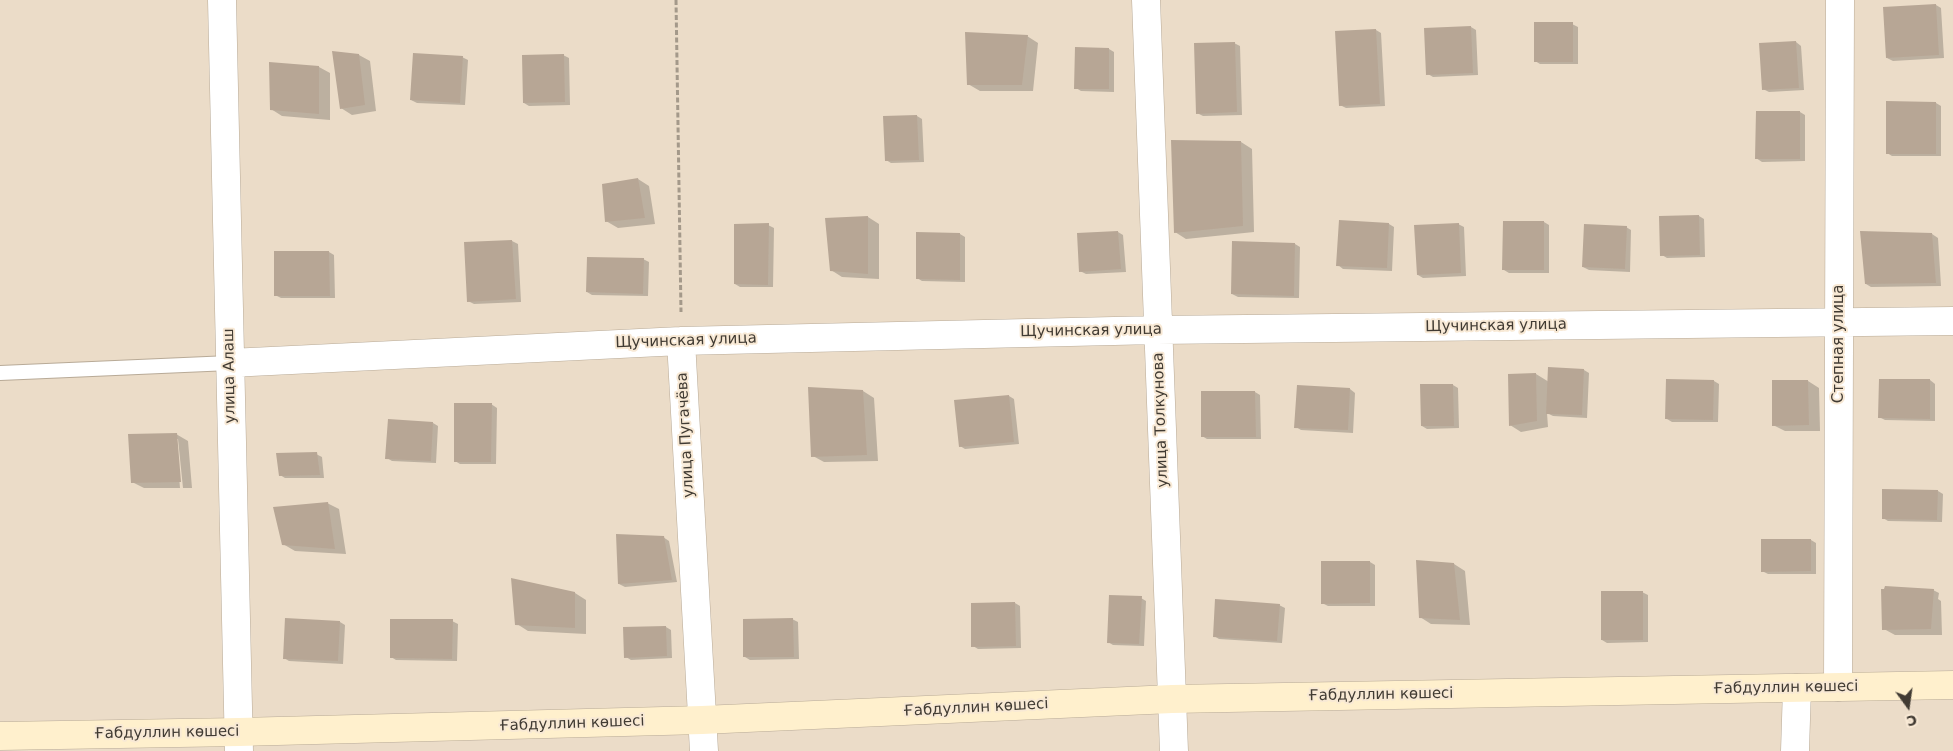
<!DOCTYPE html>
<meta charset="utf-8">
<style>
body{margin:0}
#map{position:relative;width:1953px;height:751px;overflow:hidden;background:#ebdcc8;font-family:"DejaVu Sans",sans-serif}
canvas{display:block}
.north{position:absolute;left:1883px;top:681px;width:50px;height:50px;-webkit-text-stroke:4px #f8e9d5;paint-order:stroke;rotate:166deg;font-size:14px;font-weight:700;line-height:20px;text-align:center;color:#413b33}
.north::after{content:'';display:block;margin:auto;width:18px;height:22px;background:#413b33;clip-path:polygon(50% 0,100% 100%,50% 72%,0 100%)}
</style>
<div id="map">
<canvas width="1953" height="751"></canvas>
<div class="north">С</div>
</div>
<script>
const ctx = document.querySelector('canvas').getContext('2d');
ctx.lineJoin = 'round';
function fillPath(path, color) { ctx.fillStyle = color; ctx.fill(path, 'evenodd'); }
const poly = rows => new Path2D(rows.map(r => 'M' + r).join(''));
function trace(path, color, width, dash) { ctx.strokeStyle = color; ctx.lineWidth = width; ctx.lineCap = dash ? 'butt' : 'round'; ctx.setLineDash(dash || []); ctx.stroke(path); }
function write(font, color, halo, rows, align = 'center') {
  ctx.font = font + ' "DejaVu Sans",sans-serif'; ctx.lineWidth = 4; ctx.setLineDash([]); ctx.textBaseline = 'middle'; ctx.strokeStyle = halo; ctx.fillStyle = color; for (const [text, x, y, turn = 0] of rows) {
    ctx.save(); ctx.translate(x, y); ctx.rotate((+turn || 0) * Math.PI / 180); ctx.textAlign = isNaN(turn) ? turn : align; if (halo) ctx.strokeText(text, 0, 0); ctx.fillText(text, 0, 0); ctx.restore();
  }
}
const shadow = poly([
 [1936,5,1941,8,1944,58,1893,61,1887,58],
 [1572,24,1578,27,1578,64,1540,64,1535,61],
 [1471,27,1476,30,1478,75,1433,77,1428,74],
 [1376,30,1381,33,1385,106,1346,108,1340,105,1336,32],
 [1027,36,1038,43,1033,91,980,91,968,84],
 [1796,42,1801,46,1804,90,1769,92,1763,89],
 [1234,43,1240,46,1242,115,1203,116,1197,113],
 [1076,48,1109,49,1114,52,1114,92,1081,91,1076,88],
 [359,55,370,61,376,111,352,115,341,108],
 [563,55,569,58,570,105,529,106,524,103],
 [462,57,468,60,465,105,417,103,411,100],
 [319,67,330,73,330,120,282,116,271,109],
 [1936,103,1941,106,1941,156,1892,156,1887,153],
 [1800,112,1805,115,1805,161,1762,162,1756,158],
 [917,116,922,119,924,162,891,163,886,160],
 [1241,142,1252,149,1254,232,1186,239,1175,232],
 [638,179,649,186,655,224,618,228,606,221],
 [1699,216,1704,219,1705,257,1667,258,1662,255,1661,217],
 [868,217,879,224,879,279,842,277,831,270,827,219],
 [1544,222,1549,225,1549,273,1509,273,1504,270],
 [1389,224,1394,227,1392,271,1343,269,1338,265],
 [1458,224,1464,227,1466,276,1423,278,1418,275],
 [768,225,774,228,773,287,740,287,735,284],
 [1626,227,1631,230,1630,272,1589,270,1583,267],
 [1118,232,1123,235,1126,272,1086,274,1080,271],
 [1861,233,1932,234,1938,238,1941,286,1871,287,1866,284],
 [960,234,965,237,965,282,922,281,917,278],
 [512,241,518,244,521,302,474,304,468,301,465,243],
 [1295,244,1300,247,1299,298,1238,297,1232,294],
 [275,252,329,252,334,255,335,298,281,298,275,295],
 [643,259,649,262,648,296,592,295,587,292],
 [1550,368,1584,370,1589,373,1587,418,1553,416,1547,413,1548,427,1521,432,1510,425,1536,374,1549,382],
 [1880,380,1930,380,1935,384,1935,421,1885,420,1879,417],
 [1714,381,1719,384,1718,422,1672,422,1667,419],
 [1773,381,1808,381,1819,388,1820,431,1785,431,1773,425],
 [1453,385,1458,388,1459,428,1427,429,1422,426],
 [1298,387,1350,389,1355,393,1353,433,1301,430,1296,427],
 [863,391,874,398,878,461,824,462,813,456],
 [1255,392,1260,395,1261,439,1207,439,1202,436,1202,393],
 [1009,396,1014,399,1019,444,965,449,960,446],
 [491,404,497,408,496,464,460,464,455,461],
 [433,423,438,426,436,463,392,461,387,458],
 [176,434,188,441,192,488,183,488,178,439,176,439,180,488,144,488,132,482],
 [316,454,322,457,324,478,285,478,280,475],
 [1938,491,1943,494,1942,522,1888,521,1883,518],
 [327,503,339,509,346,554,295,551,283,544],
 [663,537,669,541,677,582,625,587,619,584],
 [1811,540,1816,543,1816,574,1768,574,1762,571],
 [1370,562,1375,565,1375,606,1328,606,1322,603],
 [1454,564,1465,571,1470,625,1431,624,1420,617],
 [1933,590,1939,593,1938,599,1941,601,1942,635,1895,635,1884,629],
 [1642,592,1648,595,1648,642,1607,643,1602,640],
 [575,593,586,600,586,634,528,631,517,624],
 [1141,598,1146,601,1144,646,1113,645,1108,642],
 [1015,603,1020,606,1021,648,978,649,973,646],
 [1279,605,1285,608,1282,643,1219,639,1214,636],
 [792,619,798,622,799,659,750,660,745,657],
 [452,621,458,624,457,661,396,660,391,657],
 [340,622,345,625,343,664,289,661,284,658],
 [666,627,671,630,672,658,631,660,626,657]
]);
const building = poly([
 [1936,4,1939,55,1886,58,1883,7],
 [1534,22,1573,22,1573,62,1534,62],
 [1471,26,1473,73,1426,75,1424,28],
 [1376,29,1380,104,1339,106,1335,31],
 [965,32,1028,35,1022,85,967,85],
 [1796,41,1799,88,1762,90,1759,43],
 [1235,42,1237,112,1196,114,1194,43],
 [1075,47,1109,48,1109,89,1074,89],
 [332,51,359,54,365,105,340,109],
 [413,53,463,56,460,103,410,100],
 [564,54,565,102,523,103,522,55],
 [269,62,319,66,319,114,270,110],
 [1886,101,1936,102,1936,154,1886,154],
 [1756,111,1800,111,1800,159,1755,159],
 [917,115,919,160,885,161,883,116],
 [1171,140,1241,141,1243,226,1174,233],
 [638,178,645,218,605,222,602,184],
 [1699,215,1700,255,1660,256,1659,216],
 [868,216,868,274,830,271,825,218],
 [1339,220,1389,223,1387,268,1336,266],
 [1503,221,1544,221,1544,270,1502,270],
 [769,223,768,285,734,284,734,224],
 [1459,223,1461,273,1417,275,1414,225],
 [1584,224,1627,226,1625,269,1582,267],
 [1118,231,1121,269,1079,272,1077,233],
 [1860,231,1932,233,1936,283,1865,284],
 [916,232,960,233,960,280,916,279],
 [512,240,516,299,467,302,464,242],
 [1232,241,1295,243,1294,296,1231,294],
 [274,251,329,251,330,296,274,296],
 [587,257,644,258,643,294,586,292],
 [1548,367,1584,369,1582,415,1546,414],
 [1536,373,1537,421,1509,426,1508,374],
 [1666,379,1714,380,1713,420,1665,419],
 [1879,379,1930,379,1930,419,1878,418],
 [1772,380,1808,380,1809,425,1772,426],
 [1420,384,1453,384,1454,426,1421,426],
 [1297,385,1350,388,1348,430,1294,428],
 [808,387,863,390,867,455,811,457],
 [1201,391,1255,391,1256,437,1201,437],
 [1009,395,1014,442,959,447,954,400],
 [454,403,492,403,491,462,454,462],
 [388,419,433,422,431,461,385,459],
 [177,433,181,482,131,483,128,434],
 [317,452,320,475,279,476,276,453],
 [1882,489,1938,490,1937,520,1882,519],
 [328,502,335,549,282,545,273,507],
 [616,534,664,536,672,580,618,584],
 [1761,539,1811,539,1811,571,1761,572],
 [1416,560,1454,563,1460,620,1419,618],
 [1321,561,1370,561,1370,603,1321,604],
 [511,578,575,592,575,628,515,625],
 [1885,586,1934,589,1931,629,1882,630,1881,589,1884,589],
 [1601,591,1643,591,1643,640,1601,640],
 [1109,595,1142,596,1139,644,1107,643],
 [1215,599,1280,604,1277,641,1213,637],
 [1015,602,1016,646,971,647,971,603],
 [285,618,340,621,338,661,283,659],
 [793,618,794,657,743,657,743,619],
 [390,619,453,619,452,659,390,658],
 [666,626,667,656,624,658,623,627]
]);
const path = poly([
 [676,0,681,312]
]);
const lane = poly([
 [0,373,230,363]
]);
const street = poly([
 [222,0,239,751],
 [1146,0,1174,751],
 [681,341,704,751],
 [230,363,681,341,1157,330,1953,321],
 [1838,687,1840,0],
 [1795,751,1797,688]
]);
const secondary = poly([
 [0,736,239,732,702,720,1172,699,1953,685]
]);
const streetNames = [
 ["Щучинская улица",1496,326,-1],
 ["Щучинская улица",1091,331,-1],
 ["Щучинская улица",686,341,-2],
 ["Степная улица",1839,344,-90],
 ["улица Алаш",230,376,-91],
 ["улица Толкунова",1161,420,-92],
 ["улица Пугачёва",686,435,-93],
 ["Ғабдуллин көшесі",1786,688,-1],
 ["Ғабдуллин көшесі",1381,695,-1],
 ["Ғабдуллин көшесі",976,708,-3],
 ["Ғабдуллин көшесі",572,724,-2],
 ["Ғабдуллин көшесі",167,733,-1]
];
fillPath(shadow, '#0003');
fillPath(building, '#b7a695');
trace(lane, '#b8aa97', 16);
trace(street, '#b8aa97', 29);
trace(secondary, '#b8aa97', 29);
trace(path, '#a4998a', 3, [5, 2.5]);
trace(lane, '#fff', 14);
trace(street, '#fff', 28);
trace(secondary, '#fff0cd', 28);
write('15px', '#413b33', '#f8e9d5', streetNames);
</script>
